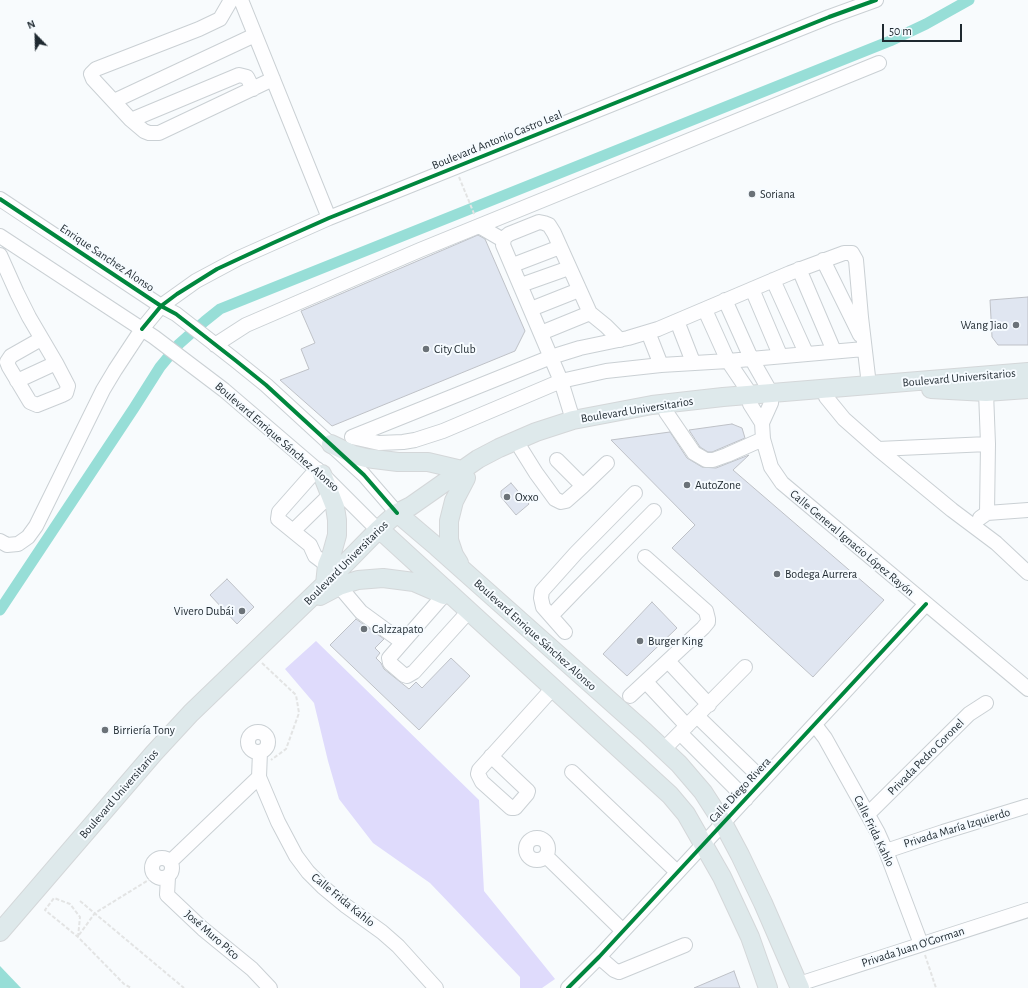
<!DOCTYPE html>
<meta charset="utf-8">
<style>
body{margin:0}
#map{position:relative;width:1028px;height:988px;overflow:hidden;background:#f8fbfd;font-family:"Alegreya Sans",sans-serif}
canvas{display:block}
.north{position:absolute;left:16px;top:16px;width:40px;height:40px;-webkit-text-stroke:3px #f6fbff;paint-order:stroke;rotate:337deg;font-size:11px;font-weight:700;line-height:16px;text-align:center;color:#1f2930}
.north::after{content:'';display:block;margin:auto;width:14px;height:18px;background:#1f2930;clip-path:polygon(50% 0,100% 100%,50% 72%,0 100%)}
.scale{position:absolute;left:882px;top:24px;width:80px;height:18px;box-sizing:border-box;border:2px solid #1f2930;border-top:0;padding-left:5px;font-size:12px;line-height:14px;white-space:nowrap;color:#1f2930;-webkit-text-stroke:3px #f6fbff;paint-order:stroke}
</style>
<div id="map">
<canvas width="1028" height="988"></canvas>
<div class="north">N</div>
<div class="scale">50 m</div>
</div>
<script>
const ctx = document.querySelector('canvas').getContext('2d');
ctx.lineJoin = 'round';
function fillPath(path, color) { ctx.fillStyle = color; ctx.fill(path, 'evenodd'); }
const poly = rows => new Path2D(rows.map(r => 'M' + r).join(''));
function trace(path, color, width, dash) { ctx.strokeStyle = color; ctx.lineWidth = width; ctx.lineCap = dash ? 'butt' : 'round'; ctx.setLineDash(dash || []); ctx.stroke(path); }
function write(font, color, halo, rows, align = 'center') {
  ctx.font = font + ' "Alegreya Sans",sans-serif'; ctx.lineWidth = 4; ctx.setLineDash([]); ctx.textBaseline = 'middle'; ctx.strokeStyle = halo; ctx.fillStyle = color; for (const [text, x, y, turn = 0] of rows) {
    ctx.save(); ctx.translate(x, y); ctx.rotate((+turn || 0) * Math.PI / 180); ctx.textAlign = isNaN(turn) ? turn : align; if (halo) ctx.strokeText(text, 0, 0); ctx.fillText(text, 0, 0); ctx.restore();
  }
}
const green = poly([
 [316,641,479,800,484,891,555,979,542,988,520,988,520,977,430,883,373,843,339,799,328,761,314,703,285,669]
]);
const water = poly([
 [0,966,21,988,0,988]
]);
const canal = poly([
 [0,610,134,408,160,367,179,344,205,321,220,309,890,41,926,24,969,0]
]);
const building = poly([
 [478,235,485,239,525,331,515,351,332,426,280,380,309,369,301,349,315,343,301,311,478,235],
 [1028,297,1028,345,998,345,992,337,990,300,1028,297],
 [732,424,742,428,745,438,712,452,708,452,700,447,689,430,732,424],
 [670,432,687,458,702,467,716,468,749,455,733,470,884,600,813,677,672,548,695,525,611,440,670,432],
 [511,483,529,504,516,515,501,497,501,491,511,483],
 [227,579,254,607,237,624,210,595,227,579],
 [652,602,677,628,627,676,603,654,652,602],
 [356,619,384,639,375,648,380,653,376,658,381,663,384,669,409,689,416,682,422,688,451,658,470,676,419,730,330,645,356,619],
 [734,971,740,988,694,988,734,971]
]);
const path = poly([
 [459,177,475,216],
 [262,663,296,695,299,713,286,749,271,760],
 [80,901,184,988],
 [79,935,95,913,155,876],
 [78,937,80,917,70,904,54,898,45,910,78,937,124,984,131,988],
 [925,955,936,988]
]);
const minor = poly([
 [231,0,220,19,199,29,96,69,91,74,93,79,131,120,239,75,247,77,253,89],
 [241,0,329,218],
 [114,101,255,35],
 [131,120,144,131,149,133,159,133,273,79],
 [0,199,161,306,176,314,235,360,266,385,364,475,397,513],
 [479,226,503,240],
 [0,236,154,337,224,390,322,474,378,530],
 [0,255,17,293,29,317,56,363,68,386,66,393,62,395,37,405,30,402,9,367,7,362,11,356,41,339],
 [823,260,860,335],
 [513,265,560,247],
 [799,269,834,351],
 [773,280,806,353],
 [521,285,569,268],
 [752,289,780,355],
 [725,300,751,358,771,393,771,403,762,423,763,439,771,467,782,483,1028,689],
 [531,309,579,290],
 [705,310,728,361,751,395,750,404,762,423],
 [677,321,693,362],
 [648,332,661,365],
 [541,333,590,313],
 [215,345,246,325,420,250,879,63],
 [864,349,728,361,661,365,606,371,561,381,443,431,415,440,403,442,379,443,352,437,551,357,580,348,628,338,658,329,790,273,844,253,852,253,856,260,861,317,869,385],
 [17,381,56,363],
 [986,392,988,444],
 [826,397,844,419,878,449,952,510,996,543,1028,573],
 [666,412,694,453,706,460,713,460,727,455,763,439],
 [573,420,561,381,503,245,504,238,509,234,539,222,544,223,549,225,554,233,590,313,606,326,620,340],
 [521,449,536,473,555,499,561,502,566,501,583,486,557,460],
 [878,449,988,444,987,513],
 [317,469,279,512,278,519,310,545,315,556,327,565],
 [583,486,607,463],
 [980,518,987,513,1028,510],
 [293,531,336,489],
 [0,541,7,545,18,544,28,537,36,526,103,390,115,370,142,329,161,306,196,281,239,258,329,218,829,17,876,0],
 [339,586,361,612,402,642],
 [444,595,389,658,390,663,404,675,407,676,414,672,469,611],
 [551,616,577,589,654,511],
 [565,632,543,607,541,598,542,591,576,553,635,493],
 [668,661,709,705],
 [646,682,687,726],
 [630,696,703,628,708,622,708,619,706,611,645,557],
 [697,716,763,780],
 [815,725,825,738,878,833,886,851,921,944],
 '248 742a10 10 0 1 1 20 0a10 10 0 1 1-20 0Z',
 [680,733,746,799],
 [664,749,745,667],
 [260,752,259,777,278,822,296,856,308,872,323,887,346,906,382,932,398,946,436,988],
 [491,756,528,791,527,794,515,808,511,808,482,782,478,774,479,770,553,688],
 [572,772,677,872],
 [868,814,969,714,986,703],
 '526 849a11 11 0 1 1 22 0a11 11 0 1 1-22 0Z',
 [886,851,943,832,1028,806],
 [546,856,623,931],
 '152 868a10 10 0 1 1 20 0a10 10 0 1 1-20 0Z',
 [170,862,259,777],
 [168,877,167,895,203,929,252,969,270,988],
 [599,957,614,970,619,972,685,945],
 [799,984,1028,910],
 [568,988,599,957,926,604]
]);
const major = poly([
 [931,389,986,392,1028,389],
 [331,444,354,455,366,458,398,462,428,462,462,470],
 [322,474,335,507,337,520,337,535,332,553,327,565,325,584],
 [397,513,437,547,645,732,679,764,703,792,723,823,740,855,763,903,800,988],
 [378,530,387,536,670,795,686,814,722,877,750,937,768,988],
 [459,563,454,555,449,540,449,521,454,501,466,478],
 [320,596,339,586,358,580,383,578,414,582,444,595],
 [0,932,154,753,191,713,325,584,378,530,397,513,411,506,478,459,499,448,536,432,573,420,652,405,723,397,1028,372]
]);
const cycleway = poly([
 [0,199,161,306,176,314,235,360,266,385,364,475,397,513],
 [142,329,161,306,177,294,217,269,273,243,329,218,829,17,876,0],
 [568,988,599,957,926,604]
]);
const markers = [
 [752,194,4,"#6b7278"],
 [1016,325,4,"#6b7278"],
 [426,349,4,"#6b7278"],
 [687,485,4,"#6b7278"],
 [507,497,4,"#6b7278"],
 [777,574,4,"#6b7278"],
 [242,611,4,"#6b7278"],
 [364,629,4,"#6b7278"],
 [640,641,4,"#6b7278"],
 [105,730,4,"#6b7278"]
];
const streetNames = [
 ["Boulevard Antonio Castro Leal",497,140,-22],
 ["Enrique Sanchez Alonso",107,258,34],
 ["Boulevard Universitarios",959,378,-5],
 ["Boulevard Universitarios",637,410,-9],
 ["Boulevard Enrique Sánchez Alonso",277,437,41],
 ["Calle General Ignacio López Rayón",852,543,40],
 ["Boulevard Universitarios",346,563,-45],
 ["Boulevard Enrique Sánchez Alonso",535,635,42],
 ["Privada Pedro Coronel",926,757,-45],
 ["Calle Diego Rivera",740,790,-47],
 ["Boulevard Universitarios",119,794,-49],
 ["Privada María Izquierdo",957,828,-17],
 ["Calle Frida Kahlo",874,831,64],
 ["Calle Frida Kahlo",343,900,39],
 ["José Muro Pico",212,935,41],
 ["Privada Juan O'Gorman",913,947,-18]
];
const poiNames = [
 ["Soriana",760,194],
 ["Wang Jiao",1008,325,"right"],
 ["City Club",434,349],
 ["AutoZone",695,485],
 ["Oxxo",515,497],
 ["Bodega Aurrera",785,574],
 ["Vivero Dubái",234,611,"right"],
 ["Calzzapato",372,629],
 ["Burger King",648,641],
 ["Birriería Tony",113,730]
];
fillPath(green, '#dfdbfc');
fillPath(water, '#97ded7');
trace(canal, '#97ded7', 11);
fillPath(building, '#e0e6f1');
trace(building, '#bec1c7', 1);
trace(minor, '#cad0d4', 16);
trace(major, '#d4d7d9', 20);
trace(path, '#e3e4e4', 2, [4, 2]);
trace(minor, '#fefeff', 14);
trace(major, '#dee9eb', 18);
trace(cycleway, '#00873e', 4);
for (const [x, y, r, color] of markers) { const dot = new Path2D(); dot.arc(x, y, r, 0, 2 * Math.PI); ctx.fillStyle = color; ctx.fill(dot); trace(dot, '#f6fbff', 1.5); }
write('12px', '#1f2930', '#f6fbff', streetNames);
write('12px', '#1f2930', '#f6fbff', poiNames, 'left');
</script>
